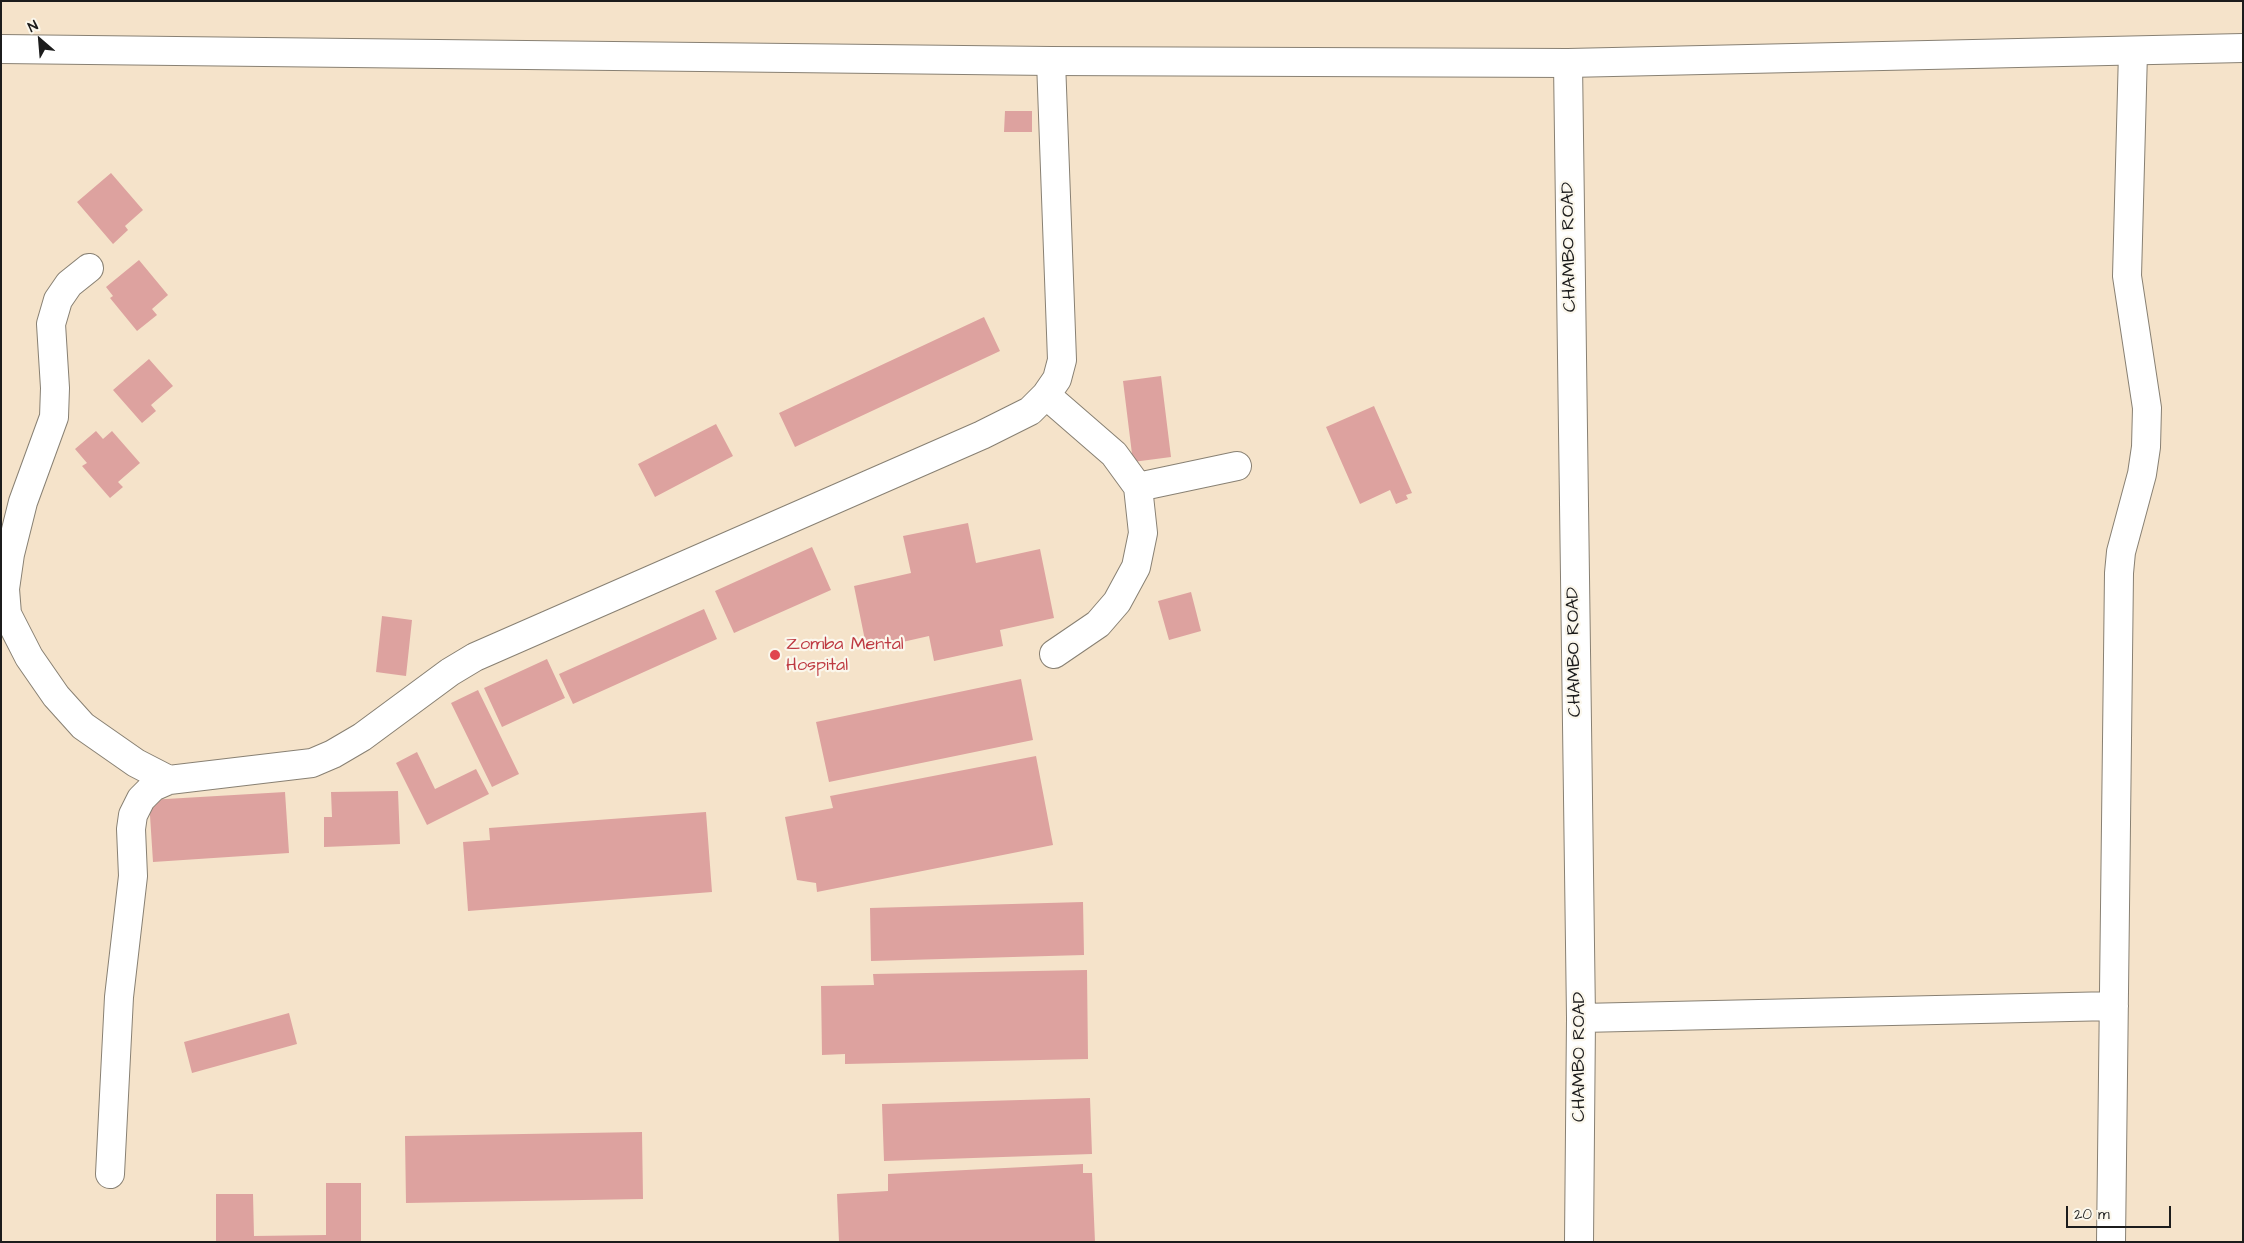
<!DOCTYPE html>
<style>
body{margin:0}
#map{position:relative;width:2244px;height:1243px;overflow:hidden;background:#f5e3ca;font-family:"Architects Daughter",sans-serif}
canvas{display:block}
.frame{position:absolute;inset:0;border:2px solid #1c1c1c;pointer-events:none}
.north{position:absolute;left:15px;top:15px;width:50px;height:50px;-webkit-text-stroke:4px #fbf7ec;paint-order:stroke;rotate:333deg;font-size:14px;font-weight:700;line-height:20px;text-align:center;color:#1c1c1c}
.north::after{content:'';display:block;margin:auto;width:18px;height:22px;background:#1c1c1c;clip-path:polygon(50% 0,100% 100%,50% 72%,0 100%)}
.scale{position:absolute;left:2066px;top:1206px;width:105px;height:22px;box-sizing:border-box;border:2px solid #1c1c1c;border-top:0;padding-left:6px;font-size:15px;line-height:18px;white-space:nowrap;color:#1c1c1c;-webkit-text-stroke:4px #fbf7ec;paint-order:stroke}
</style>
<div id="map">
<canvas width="2244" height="1243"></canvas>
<div class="frame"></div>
<div class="north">N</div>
<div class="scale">20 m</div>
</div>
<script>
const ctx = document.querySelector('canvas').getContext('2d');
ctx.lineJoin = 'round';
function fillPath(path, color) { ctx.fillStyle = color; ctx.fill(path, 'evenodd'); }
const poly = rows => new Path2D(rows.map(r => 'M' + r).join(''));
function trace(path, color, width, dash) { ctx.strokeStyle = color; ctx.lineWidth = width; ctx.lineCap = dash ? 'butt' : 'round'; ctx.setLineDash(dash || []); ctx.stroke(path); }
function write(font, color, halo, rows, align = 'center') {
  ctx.font = font + ' "Architects Daughter",sans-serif'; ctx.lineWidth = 4.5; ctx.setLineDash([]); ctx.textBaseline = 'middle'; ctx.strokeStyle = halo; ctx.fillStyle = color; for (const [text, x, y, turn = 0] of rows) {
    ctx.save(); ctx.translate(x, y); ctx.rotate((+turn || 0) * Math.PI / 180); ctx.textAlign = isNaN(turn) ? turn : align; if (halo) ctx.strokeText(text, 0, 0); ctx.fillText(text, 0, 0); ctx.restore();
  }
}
const building = poly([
 [1005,111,1032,111,1032,132,1004,132],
 [111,173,143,210,125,226,128,230,113,244,77,202],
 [139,260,168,295,152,309,157,315,137,331,110,298,113,296,106,287],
 [984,317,1000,351,795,447,779,413],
 [149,359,173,386,151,405,156,411,142,423,113,390],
 [1161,376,1171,457,1133,462,1123,381],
 [1374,406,1412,493,1406,495,1408,499,1396,504,1390,490,1360,504,1326,427],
 [716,424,733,456,655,497,638,464],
 [96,431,103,439,112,431,140,463,118,482,123,487,110,498,82,466,87,463,75,449],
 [968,523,976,563,1040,549,1054,618,1000,630,1003,646,934,661,929,636,867,650,854,586,911,573,903,536],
 [812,547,831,590,734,633,715,591],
 [1191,592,1201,631,1169,640,1158,601],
 [704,609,717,639,573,704,559,674],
 [382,616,412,620,406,676,376,672],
 [547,659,565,698,502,727,484,688],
 [1021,679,1033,740,829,782,816,722],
 [478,690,519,774,492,787,451,703],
 [417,752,435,789,476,769,489,794,427,825,396,763],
 [1036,756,1053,845,817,892,816,883,797,880,785,817,833,808,830,796],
 [398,791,400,844,324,847,324,817,332,817,331,792],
 [285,792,289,853,153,862,149,800],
 [706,812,712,892,468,911,463,842,490,840,489,828],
 [1083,902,1084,955,871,961,870,908],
 [1087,970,1088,1059,845,1064,845,1054,822,1055,821,986,874,985,873,974],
 [289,1013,297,1044,192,1073,184,1042],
 [1090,1098,1092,1154,884,1161,882,1104],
 [642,1132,643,1199,406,1203,405,1136],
 [1083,1164,1083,1173,1092,1173,1095,1242,839,1242,837,1194,888,1191,888,1174],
 [326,1183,361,1183,361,1242,216,1242,216,1194,253,1194,254,1236,326,1235]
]);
const minor = poly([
 [1568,63,1581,1018,1579,1242],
 [89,268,69,284,58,300,51,324,55,388,54,417,23,502,10,554,5,589,7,614,29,657,56,696,83,726,136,763,169,780,312,763,333,754,362,737,450,672,475,657,982,435,1030,411,1046,395,1057,379,1062,360,1051,61],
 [1046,395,1114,454,1138,487,1237,466],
 [1054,654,1098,624,1117,602,1136,567,1143,533,1138,487],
 [1581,1018,2114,1006],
 [110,1174,119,997,133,876,131,829,133,815,141,799,153,787,169,780],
 [2111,1242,2119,573,2121,552,2142,474,2146,447,2147,408,2127,276,2133,52]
]);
const major = poly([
 [1,49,1051,61,1568,63,2243,48]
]);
const markers = [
 [775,655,6,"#e0444e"]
];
const streetNames = [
 ["CHAMBO ROAD",1570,247,-91],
 ["CHAMBO ROAD",1575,652,-91],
 ["CHAMBO ROAD",1580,1057,-90]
];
const healthNames = [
 ["Zomba Mental",786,645],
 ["Hospital",786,666]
];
fillPath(building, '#dda29f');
trace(minor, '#888073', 30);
trace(major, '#888073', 30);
trace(minor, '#fff', 28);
trace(major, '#fff', 28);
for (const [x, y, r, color] of markers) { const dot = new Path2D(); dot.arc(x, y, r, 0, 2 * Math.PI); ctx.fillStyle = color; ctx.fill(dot); trace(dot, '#fbf7ec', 2); }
write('18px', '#1c1c1c', '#fbf7ec', streetNames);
write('18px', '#be3a42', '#fbf7ec', healthNames, 'left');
</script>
